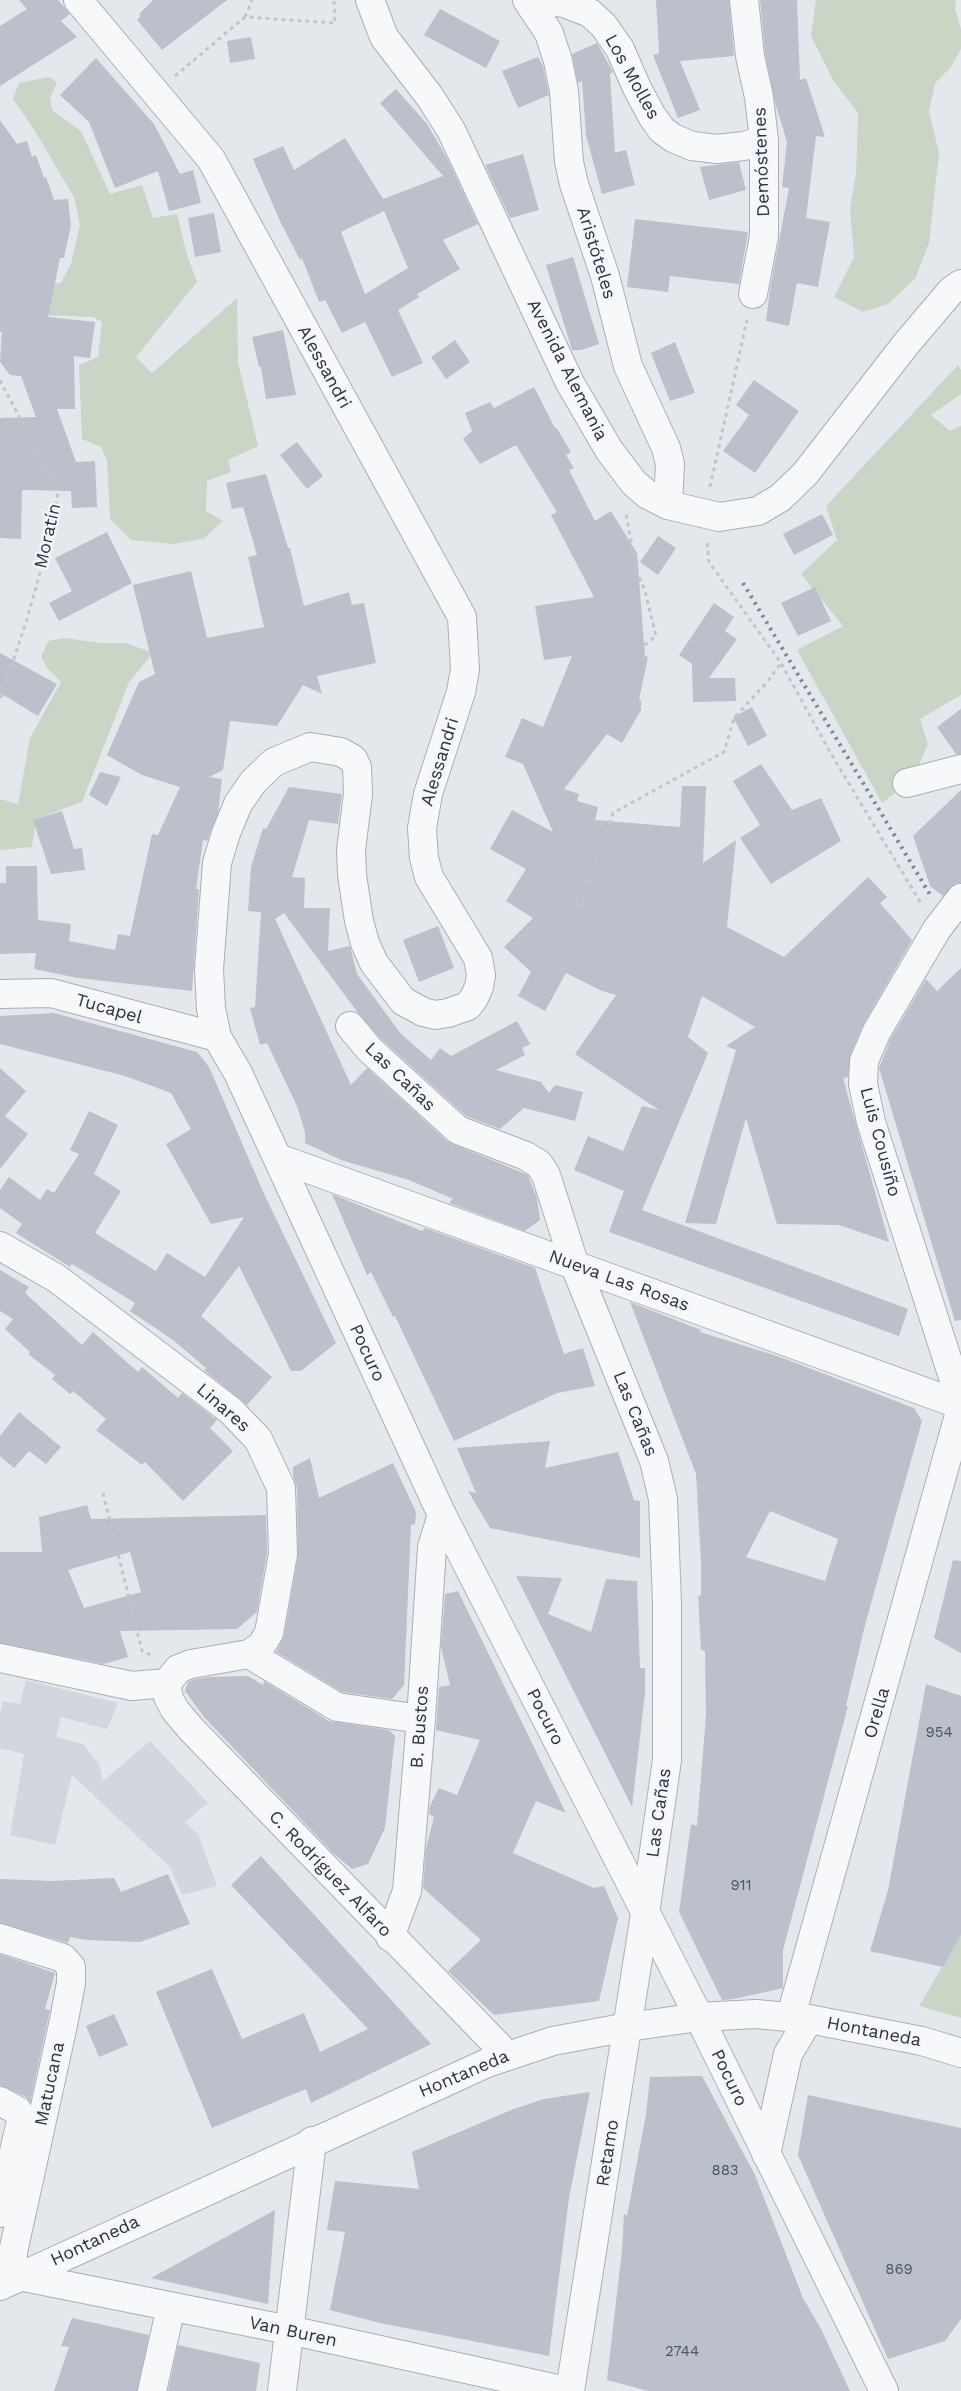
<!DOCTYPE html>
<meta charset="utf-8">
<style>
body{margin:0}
canvas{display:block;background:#e4e7ec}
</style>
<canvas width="961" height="2391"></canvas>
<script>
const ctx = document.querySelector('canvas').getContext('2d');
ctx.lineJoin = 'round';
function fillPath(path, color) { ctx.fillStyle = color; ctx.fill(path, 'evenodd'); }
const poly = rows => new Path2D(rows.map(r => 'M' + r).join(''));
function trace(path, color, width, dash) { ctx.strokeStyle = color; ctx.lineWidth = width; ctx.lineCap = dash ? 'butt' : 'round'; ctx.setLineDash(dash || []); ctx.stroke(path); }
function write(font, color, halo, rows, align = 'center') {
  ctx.font = font + ' "Work Sans",sans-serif'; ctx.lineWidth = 4.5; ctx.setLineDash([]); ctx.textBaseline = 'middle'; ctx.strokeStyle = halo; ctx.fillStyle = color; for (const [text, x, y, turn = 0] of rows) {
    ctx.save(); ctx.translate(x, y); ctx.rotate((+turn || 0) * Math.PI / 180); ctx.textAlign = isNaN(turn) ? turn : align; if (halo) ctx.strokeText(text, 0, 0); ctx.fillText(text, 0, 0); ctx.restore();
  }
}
const built = poly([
 [26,1680,118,1703,107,1729,61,1717,56,1737,83,1744,99,1764,103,1781,150,1741,208,1803,185,1822,198,1834,217,1886,182,1895,170,1867,72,1775,55,1845,10,1835,24,1754,0,1748,0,1713,3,1701,20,1704]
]);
const green = poly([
 [816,0,956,0,955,9,961,29,961,49,951,67,935,83,929,111,939,153,929,243,915,279,888,304,863,312,834,297,854,257,850,208,856,174,858,113,833,80,811,36],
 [49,77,57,82,50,98,52,110,81,131,110,194,142,185,153,218,177,214,187,255,197,282,136,357,152,373,237,298,238,362,258,446,228,460,231,472,207,481,206,511,223,521,203,539,173,544,131,540,110,519,107,460,101,447,82,439,79,365,98,357,102,322,93,317,43,315,44,285,61,283,71,264,80,225,74,197,33,128,13,99,19,83],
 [958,365,961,370,961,394,931,415,950,431,961,426,961,695,920,719,928,744,913,779,882,803,797,650,843,626,801,574,837,540,826,506],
 [64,638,102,643,126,643,153,653,129,682,82,802,36,819,32,847,0,850,0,799,18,804,30,738,61,682,48,669,41,657,48,641],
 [961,1935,961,2018,919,2006]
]);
const building = poly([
 [19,0,58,0,70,14,61,21,77,37,0,86,0,26,27,9],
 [153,0,227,0,162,50,137,20,141,16,139,14],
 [656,0,729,0,734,56,680,61,700,110,678,118,653,55,659,53],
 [760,0,797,0,800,80,806,78,825,137,816,136,806,218,830,222,818,287,797,283,789,326,766,321,770,289,789,188,782,187,787,142,776,106,765,53],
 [440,9,500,41,486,68,424,35],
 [251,37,255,59,230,63,227,41],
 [597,43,613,72,610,74,615,153,626,150,635,185,602,194,586,135,582,81,578,83,572,54],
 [538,57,543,66,549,95,518,108,502,71],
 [96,58,154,124,180,174,193,170,201,203,169,211,158,171,115,188,89,122,60,95],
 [396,89,427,124,447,158,478,224,443,240,460,269,417,294,419,297,398,310,423,363,392,377,365,322,342,333,325,300,319,302,302,258,300,260,280,221,253,159,283,146,294,170,345,138,383,199,443,176,380,103],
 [384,211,408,268,365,294,341,232],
 [0,120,17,144,27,141,32,157,36,155,44,178,46,177,54,200,68,199,71,225,64,258,60,258,48,317,95,322,90,358,74,356,75,409,57,409,76,462,95,461,97,507,72,508,71,491,22,490,21,539,0,538,0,418,36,417,21,376,10,375,0,362,2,332,0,332],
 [523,154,539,210,510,218,485,165],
 [739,162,746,190,709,200,700,167],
 [214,213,221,252,195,257,188,218],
 [635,219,748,232,739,284,670,276,668,292,627,287],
 [573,257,599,344,581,350,572,350,546,265],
 [283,330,296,395,266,399,261,367,259,367,252,337],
 [455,340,470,362,446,379,431,357],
 [675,342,695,393,670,401,651,353],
 [754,380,799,411,755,473,723,451,749,415,736,405],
 [534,387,555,428,556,427,571,452,566,455,574,468,569,470,595,521,611,511,637,553,645,656,648,657,639,700,641,701,641,710,622,743,607,734,564,789,579,794,577,801,598,807,595,820,680,827,682,786,706,786,703,863,736,840,727,927,784,957,868,877,887,897,880,903,912,940,863,1025,850,1055,848,1077,843,1078,889,1242,839,1225,777,1224,746,1118,716,1224,685,1223,736,1050,726,1046,755,1027,702,996,688,1037,708,1053,642,1210,908,1309,899,1336,609,1232,624,1191,574,1170,588,1136,623,1151,642,1106,659,1110,575,1054,616,995,602,991,566,973,545,1011,518,996,531,972,504,947,533,918,506,901,526,869,490,849,512,810,553,832,523,764,505,757,522,718,543,727,572,656,544,660,535,606,594,597,551,515,557,512,516,445,480,464,463,439,472,431,465,413,490,402,494,408],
 [297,442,323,476,307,489,280,455],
 [266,474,288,548,290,548,304,606,349,592,352,605,364,603,376,663,317,676,322,694,303,685,277,726,230,721,223,770,209,777,222,779,218,813,207,841,203,840,196,889,199,889,192,991,78,978,34,969,36,953,0,954,0,883,6,883,6,866,37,866,38,920,71,924,69,941,115,950,118,934,130,936,152,834,158,835,180,787,142,775,107,755,139,682,155,674,133,585,191,571,207,638,264,627,248,557,257,555,243,507,232,509,226,483],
 [822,514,833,535,794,555,783,534],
 [107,532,132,583,59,621,49,603,72,591,55,558],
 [658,536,676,548,658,575,640,562],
 [815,587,831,621,798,636,781,603],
 [714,603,734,617,725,631,737,639,709,678,735,678,736,701,693,702,692,664,679,655],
 [0,653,57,684,38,716,0,693],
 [752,707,767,736,748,746,733,717],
 [961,709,961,754,956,754,937,727],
 [761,764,792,810,821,798,841,841,771,884,740,838,760,825,733,781],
 [100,772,121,777,107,806,89,795],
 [289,787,342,794,338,824,309,820,292,877,305,878,304,908,330,908,328,951,350,946,357,974,401,1034,431,1060,440,1048,451,1056,517,1021,530,1044,522,1048,525,1055,496,1070,541,1082,549,1093,555,1085,583,1092,575,1121,524,1108,500,1129,466,1116,380,1038,358,1013,284,913,275,919,351,1085,367,1068,448,1142,528,1175,537,1198,540,1220,525,1231,449,1203,453,1199,409,1180,341,1160,305,1143,305,1132,297,1106,267,1043,260,1045,250,1008,255,1007,261,912,248,911,251,867,263,828,266,829],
 [961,790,961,883,955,884,943,896,930,886,913,836],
 [62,811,74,849,82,848,85,870,51,874,33,820],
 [438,926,454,968,419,982,403,940],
 [961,968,961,1320,955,1321,879,1068,891,1038,926,979,937,991],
 [54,1013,197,1052,209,1067,265,1196,336,1343,301,1371,291,1371,239,1266,201,1316,272,1377,247,1405,204,1370,206,1368,173,1340,130,1311,135,1303,72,1264,70,1267,16,1233,22,1224,0,1208,0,1190,9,1177,40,1200,47,1189,54,1193,79,1154,70,1150,89,1111,118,1125,94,1174,121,1191,95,1233,156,1271,167,1253,205,1277,244,1217,211,1224,166,1144,191,1129,171,1093,125,1076,0,1044,0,1016],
 [0,1068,26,1091,5,1116,28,1134,0,1169],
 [332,1194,422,1231,425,1228,535,1268,564,1354,583,1348,595,1386,557,1393,454,1441,395,1316,393,1317,371,1272,367,1275],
 [0,1270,29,1287,25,1293,82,1345,93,1332,138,1372,142,1367,178,1398,182,1393,217,1420,210,1428,233,1451,183,1501,145,1462,142,1465,96,1430,106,1419,73,1391,70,1394,52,1379,55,1375,28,1354,30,1352,5,1329,13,1319,0,1311],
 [630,1302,701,1330,700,1332,780,1357,914,1408,922,1421,865,1625,846,1706,848,1706,783,1950,783,1988,734,1999,722,2000,679,1912,691,1824,697,1826,706,1716,705,1651,701,1650,698,1595,701,1596,701,1562,696,1474],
 [770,1511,838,1539,825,1581,746,1557],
 [19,1412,61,1447,46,1464,29,1451,14,1468,0,1456,0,1436],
 [550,1441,545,1468,618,1452,634,1500,640,1501,640,1558,490,1528,468,1491,476,1493,457,1448],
 [310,1458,319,1498,393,1463,416,1512,415,1524,411,1525,404,1685,392,1699,342,1692,276,1652,284,1636,298,1557,297,1488,293,1476,293,1467],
 [87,1505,91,1519,266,1515,267,1553,257,1612,237,1629,120,1631,128,1657,104,1664,0,1643,0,1552,42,1552,39,1517],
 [130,1552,141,1592,84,1608,68,1570],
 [953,1560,961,1561,961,1653,934,1638],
 [516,1576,562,1578,548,1614,591,1632,606,1579,637,1581,640,1668,645,1668,645,1693,632,1807],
 [458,1591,566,1813,536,1801,513,1853,594,1888,604,1886,618,1918,599,2001,494,2015,448,1971,481,1940,423,1888,426,1848,434,1817,429,1814,430,1806,439,1788,457,1795,480,1740,436,1730,439,1687,450,1685,441,1647,445,1594],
 [248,1676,263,1685,264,1681,329,1721,389,1730,395,1736,385,1828,368,1864,352,1869,333,1853,204,1717,185,1691,188,1682,195,1679,210,1677],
 [926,1684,961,1696,961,1935,943,1967,870,1951,888,1890],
 [261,1856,431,2044,311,2103,306,2089,212,2128,156,1992,212,1969,242,2039,304,2013,320,2052,368,2029,231,1885],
 [168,1874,190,1924,140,1942,86,1940,70,1937,68,1943,0,1923,0,1879,52,1881,114,1878,121,1892],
 [0,1954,55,1973,45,2009,50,2010,30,2103,26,2097,0,2085],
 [114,2014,128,2045,99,2057,86,2026],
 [702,2076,755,2175,803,2298,821,2329,850,2391,648,2391,607,2380,622,2250,624,2214,627,2216,646,2114,650,2077],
 [590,2092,569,2198,549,2356,380,2323,330,2310,345,2232,327,2230,335,2181,419,2189,412,2152,511,2110,544,2099],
 [808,2095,961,2128,961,2319,945,2341,888,2359,798,2155],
 [275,2210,268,2304,151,2278],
 [72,2318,149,2335,137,2391,54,2391,69,2347,61,2346],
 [178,2345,260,2363,256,2391,168,2391]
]);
const path = poly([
 [245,17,252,0],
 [175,76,245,17,335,23,334,0],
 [0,380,58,492,52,530,27,619,0,701],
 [710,487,747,320],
 [707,543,709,562,781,663,830,752,922,905],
 [612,643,646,644,656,636,645,591,637,572,626,514],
 [580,907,613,813,724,752,734,718,768,681,781,663],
 [103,1493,142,1651,151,1655]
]);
const minor = poly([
 [527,0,549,33,558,61,564,91,569,162,574,184,605,276,628,366,666,448,670,464,668,505],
 [744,0,750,56,759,97,764,140,764,236,753,294],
 [531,4,548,1,564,3,590,13,604,26,620,49,637,88,652,116,662,130,673,138,692,146,717,149,744,146,764,140],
 [907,783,961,769],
 [961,898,937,929,877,1031,864,1061,863,1084,871,1122,961,1402],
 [0,994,51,993,217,1037],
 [350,1026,369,1049,458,1130,526,1156,539,1164,546,1175,575,1266,654,1461,663,1499,667,1603,667,1760,645,1914,570,2391],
 [278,1158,961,1405],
 [0,1246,56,1278,230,1410,258,1439,281,1488,283,1554,269,1633,261,1646,249,1654,191,1664,178,1669,167,1683],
 [249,1654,337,1707,421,1719],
 [0,1658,132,1686,167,1683],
 [167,1683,168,1697,175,1710,191,1729,507,2055],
 [390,1937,407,1891,421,1719,432,1547,442,1515],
 [0,1938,63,1958,71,1967,71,1983,63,2025,13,2252,13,2265,19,2276,289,2330,566,2391],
 [791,2016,961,1408],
 [0,2101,18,2111,21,2121,0,2213],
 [152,2391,171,2307],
 [282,2391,312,2141]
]);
const tertiary = poly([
 [78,0,211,159,462,617,465,669,461,692,428,794,422,828,424,858,429,877,478,958,481,975,479,987,474,998,468,1006,448,1013,435,1015,423,1012,403,1001,374,963,365,943,359,921,352,875,351,850,358,794,357,767,353,759,341,752,310,747,274,762,253,782,238,804,226,833,217,863,209,969,211,1009,217,1037,238,1073,442,1515,699,2017,884,2391],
 [370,0,384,37,430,97,451,130,570,383,609,450,634,483,648,495,668,505,719,517,758,511,780,498,805,474,906,344,951,291,961,284],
 [766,2154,788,2054,809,2019],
 [0,2286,487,2063,553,2041,628,2027,699,2017,756,2014,809,2019,922,2041,961,2053]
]);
const rail = poly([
 [743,583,932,898]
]);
const numberNames = [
 ["954",939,1733],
 ["911",741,1886],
 ["883",725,2171],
 ["869",899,2270],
 ["2744",682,2352]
];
const streetNames = [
 ["Los Molles",632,77,61],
 ["Demóstenes",762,162,-92],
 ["Aristóteles",596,253,73],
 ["Alessandri",324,367,61],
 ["Avenida Alemania",567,370,63],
 ["Moratín",48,536,-77],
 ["Alessandri",440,762,-73],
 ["Tucapel",109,1009,16],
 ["Las Cañas",400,1077,44],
 ["Luis Cousiño",880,1142,75],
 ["Nueva Las Rosas",619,1281,20],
 ["Pocuro",367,1353,65],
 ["Linares",223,1408,41],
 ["Las Cañas",635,1414,68],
 ["Orella",877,1713,-74],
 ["Pocuro",545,1717,63],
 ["B. Bustos",420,1727,-86],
 ["Las Cañas",659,1813,-82],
 ["C. Rodríguez Alfaro",330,1874,46],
 ["Hontaneda",874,2032,11],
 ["Hontaneda",464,2074,-23],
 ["Pocuro",729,2078,64],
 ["Matucana",50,2084,-78],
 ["Retamo",608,2153,-81],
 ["Hontaneda",95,2241,-25],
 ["Van Buren",293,2332,12]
];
fillPath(built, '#d2d6de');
fillPath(green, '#c9d6c5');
fillPath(building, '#bbc0ca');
trace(minor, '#a9aeb7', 30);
trace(tertiary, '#a9aeb7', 30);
trace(path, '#c2c5cb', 3, [4, 4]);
trace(minor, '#f7f8fa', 28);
trace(tertiary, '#f7f8fa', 28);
trace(rail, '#7d8696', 4, [2.5, 5]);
write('15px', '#4f5766', null, numberNames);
write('18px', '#2b3445', '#f4f6f9', streetNames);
</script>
